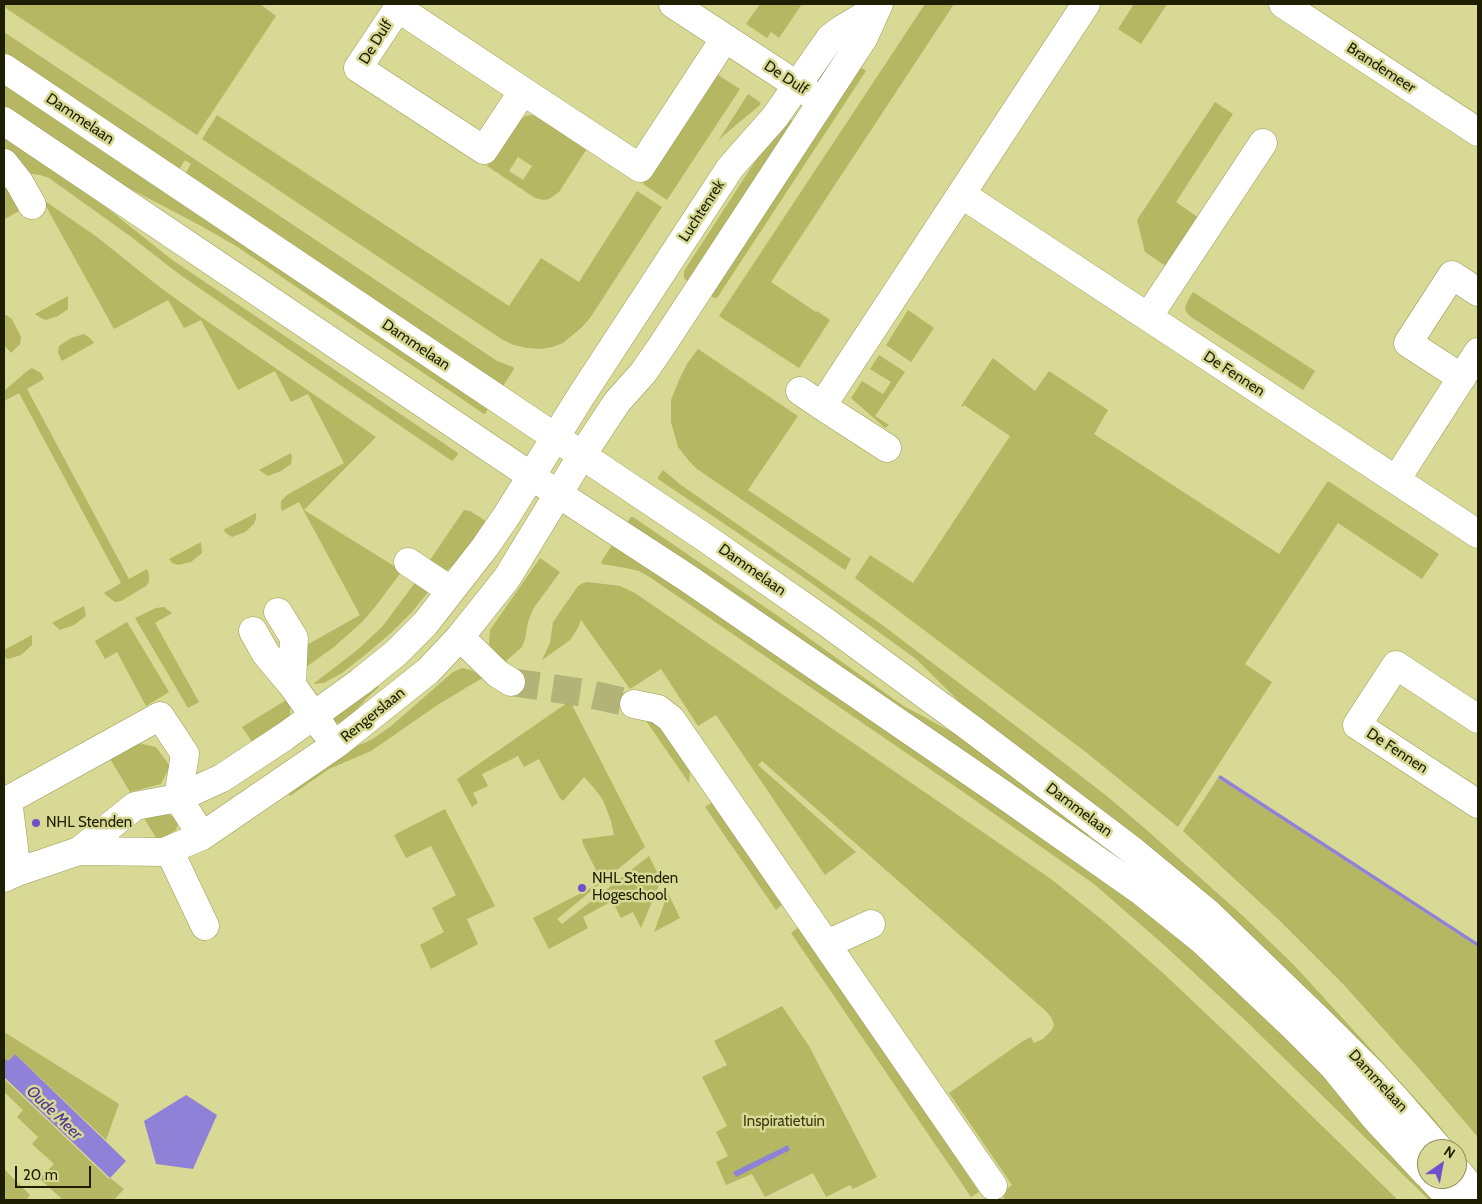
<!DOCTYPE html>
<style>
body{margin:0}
#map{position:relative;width:1482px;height:1204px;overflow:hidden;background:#d7d994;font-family:Cabin,sans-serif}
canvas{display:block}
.frame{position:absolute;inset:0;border:5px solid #1d1e02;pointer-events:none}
.north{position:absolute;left:1417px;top:1139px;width:50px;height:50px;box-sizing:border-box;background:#d7d994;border:1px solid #8d8e5a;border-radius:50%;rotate:33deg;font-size:14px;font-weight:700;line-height:20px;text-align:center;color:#1d1e02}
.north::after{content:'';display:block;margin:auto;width:18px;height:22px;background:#6f52cb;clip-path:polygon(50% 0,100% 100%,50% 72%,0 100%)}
.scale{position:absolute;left:15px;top:1166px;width:76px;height:22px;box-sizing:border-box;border:2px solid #1d1e02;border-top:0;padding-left:6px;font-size:15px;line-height:18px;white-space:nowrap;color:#1d1e02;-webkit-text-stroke:4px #d7d994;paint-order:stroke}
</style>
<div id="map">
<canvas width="1482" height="1204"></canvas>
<div class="frame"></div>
<div class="north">N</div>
<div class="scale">20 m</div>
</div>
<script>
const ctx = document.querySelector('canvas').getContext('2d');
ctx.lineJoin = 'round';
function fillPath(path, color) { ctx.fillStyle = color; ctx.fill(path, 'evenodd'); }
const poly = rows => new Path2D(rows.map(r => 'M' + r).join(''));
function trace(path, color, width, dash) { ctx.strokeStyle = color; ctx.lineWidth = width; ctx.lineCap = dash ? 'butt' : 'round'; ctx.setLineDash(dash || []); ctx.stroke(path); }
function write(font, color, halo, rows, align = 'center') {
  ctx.font = font + ' Cabin,sans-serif'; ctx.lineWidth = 5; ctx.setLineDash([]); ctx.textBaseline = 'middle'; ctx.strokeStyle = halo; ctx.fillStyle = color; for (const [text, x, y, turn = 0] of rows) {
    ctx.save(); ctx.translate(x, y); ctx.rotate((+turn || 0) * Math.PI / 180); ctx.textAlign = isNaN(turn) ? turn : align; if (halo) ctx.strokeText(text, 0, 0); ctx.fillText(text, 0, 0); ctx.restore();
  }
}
const green = poly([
 [4,4,260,4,276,16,197,135,4,7],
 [760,4,802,4,779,38,771,32,767,38,746,24],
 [925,4,954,4,771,282,816,312,817,311,830,320,799,368,719,316],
 [1134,4,1167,4,1141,44,1118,29],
 [4,32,497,361,513,367,514,369,503,386,185,174,191,164,185,160,179,170,4,54],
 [859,66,866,71,719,295,717,298,714,298,709,294],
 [715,73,740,89,667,200,643,184],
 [4,84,488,408,485,414,484,414,236,246,203,227,123,185,4,106],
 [748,94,761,103,759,106,724,135,718,141],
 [1215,102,1233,114,1176,202,1199,218,1167,267,1145,252,1137,220],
 [217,115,509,306,541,258,579,282,637,191,662,207,590,318,582,327,563,343,552,347,540,349,527,348,514,345,503,340,202,139],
 [532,115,539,116,588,147,559,192,549,199,544,200,535,198,487,166,514,124,526,116],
 [518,157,532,166,523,180,509,171],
 [788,118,794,121,690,282,687,281,684,278,684,271,782,120],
 [4,136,102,204,171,259,458,453,457,456,452,461,321,372,179,274,130,236,49,178,40,175,27,173,10,154,4,149],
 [4,183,21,210,5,219,4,217],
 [42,199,97,237,157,285,201,317,376,437,304,510,402,571,375,607,361,623,334,647,302,670,305,646,360,615,299,502,282,511,281,508,281,501,287,495,344,463,308,394,291,402,275,371,238,390,201,320,184,328,168,300,114,329],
 [1193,292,1315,371,1303,390,1191,317,1187,313,1185,309,1187,302],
 [68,296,68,309,58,316,46,320,41,318,35,314],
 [908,310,934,328,911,362,886,345],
 [4,315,6,315,12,319,21,337,20,344,11,353,4,345],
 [84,334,90,338,94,343,62,361,58,353,59,346,71,338],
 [698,349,798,416,748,490,851,559,845,570,697,469,689,461,678,447,671,422,671,400,679,380,687,364],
 [879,355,905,372,875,416,889,425,885,428,851,398,862,381,883,394,891,382,870,369],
 [993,358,1035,391,1049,371,1108,410,1094,434,1279,554,1328,481,1439,554,1422,579,1338,523,1245,664,1272,682,1178,827,1087,753,855,578,870,555,913,583,1010,436,964,405,962,407,961,406],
 [32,368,41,373,44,379,27,389,129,579,147,569,149,574,149,582,146,586,121,601,115,602,107,596,104,593,121,583,19,393,4,401,4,391,26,372],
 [291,453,292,458,291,464,281,471,268,476,259,470],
 [663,470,681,485,881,624,1033,739,1108,797,1149,832,1243,916,1293,964,1336,1011,1434,1119,1478,1175,1478,1186,1457,1160,1457,1149,1448,1149,974,716,916,659,800,575,658,479,658,477],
 [464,510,470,511,487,522,472,548,444,573,428,563],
 [256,513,256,518,254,524,245,532,232,537,227,534,223,530],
 [631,517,633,517,778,616,902,705,961,737,1092,833,1087,838,627,523],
 [201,542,202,553,191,562,178,565,172,563,169,559],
 [612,545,614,545,1038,834,1125,896,1199,955,1241,992,1364,1116,1443,1200,1429,1200,1245,1020,1164,945,1094,884,959,789,648,576,639,571,626,568,602,564,601,562],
 [540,558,560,572,533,609,528,622,525,639,522,647,505,662,491,650,489,643,490,630],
 [417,580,430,590,411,613,392,632,365,655,342,673,324,683,313,684,356,651,382,627],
 [588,582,620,586,635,593,1051,879,1106,923,1163,973,1238,1044,1396,1198,1396,1200,1005,1200,1001,1193,1012,1185,949,1093,1023,1041,1031,1037,1034,1043,1043,1039,1052,1030,1054,1025,1052,1019,1047,1012,762,761,758,765,856,852,825,875,716,715,698,726,661,669,630,689,581,620,578,628,570,640,542,660,550,643,553,622,578,586,583,583],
 [84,606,86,616,74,625,60,630,52,623],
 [164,607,172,613,155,623,199,702,188,708,135,618,156,608],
 [127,622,169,692,146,706,117,652,105,659,95,641],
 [32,635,32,645,21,655,8,659,4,657,4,650],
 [462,668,471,670,484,677,439,704,371,751,329,769,290,796,284,787,331,757,371,740,390,727,453,672],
 [374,681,379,687,365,700,352,715,340,724,333,721,331,714],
 [288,699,290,706,290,714,284,725,255,746,242,727],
 [570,701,645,847,557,919,562,924,649,856,661,880,641,928,633,912,621,918,612,901,583,917,588,928,549,949,533,918,602,882,583,844,582,839,614,835,611,821,603,800,594,788,584,777,563,801,559,797,539,759,524,767,518,756,482,774,488,786,473,793,478,803,472,807,457,779],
 [642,715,655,719,690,768,689,783],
 [130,741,156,747,170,766,161,784,130,792,107,754],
 [1218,778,1478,947,1478,1136,1477,1136,1423,1073,1344,985,1280,921,1183,831],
 [713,802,783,904,776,910,705,807],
 [445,809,495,906,467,919,478,944,431,969,420,945,444,932,432,908,456,895,431,846,406,858,394,835],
 [166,813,179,820,176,830,158,841,144,818],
 [668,893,680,918,654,932],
 [800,926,979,1192,971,1197,791,933],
 [782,1006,809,1046,877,1177,853,1189,850,1185,826,1197,813,1173,765,1197,752,1174,726,1185,716,1162,728,1156,716,1132,727,1126,702,1077,727,1065,714,1041],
 [4,1032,119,1104,106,1140,15,1054,8,1061,4,1058],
 [4,1079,109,1179,110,1178,124,1189,114,1200,63,1200,40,1179,54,1164,32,1144,38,1137,17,1117,23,1110,4,1092],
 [4,1169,30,1195,26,1200,4,1200]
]);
const water = poly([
 [1220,775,1478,943,1478,947,1218,778],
 [15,1054,126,1161,110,1178,4,1077,4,1058,8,1061],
 [186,1095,217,1115,193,1169,156,1164,144,1121],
 [788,1145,790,1150,736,1177,733,1172]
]);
const minorTunnel = poly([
 [511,682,585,693,634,704]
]);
const minor = poly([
 [673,4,812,95],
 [1283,4,1478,132],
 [398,8,523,91,484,150,358,68,398,8],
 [523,91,640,168,725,38],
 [4,163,19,182,32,205],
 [961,194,1478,534],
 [1148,317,1263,143],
 [1462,378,1408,343,1452,275,1478,292],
 [800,391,822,406,1086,4],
 [822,406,887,448],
 [1396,480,1478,352],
 [408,562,450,590],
 [278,612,294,638,292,685],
 [253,631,266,654,292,685,324,730],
 [460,637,498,674,511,682],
 [634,704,658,709,671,719,993,1186],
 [1478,719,1396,665,1357,725,1478,804],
 [169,850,205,926],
 [79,851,135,806,178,798,222,778,284,737,360,682,396,653,425,624,485,547,507,515,581,396,730,168,775,117,830,38,842,29,876,9],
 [17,872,8,800,160,716,185,754,178,798,202,836],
 [4,878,17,872,79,851,164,852,202,836,335,745,428,671,460,637,507,578,582,455,617,402,643,373,661,347,851,57,864,37,879,4],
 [827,944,871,924]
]);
const major = poly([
 [4,68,707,539,826,622,972,729,1133,851,1208,913,1326,1027,1372,1073,1400,1104,1439,1149],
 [4,121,531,476,686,577,1004,795,1141,891,1202,940,1293,1026,1333,1066,1375,1118,1427,1174],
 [1457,1171,1478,1196],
 [1432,1179,1452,1200]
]);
const markers = [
 [36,823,5,"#6f52cb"],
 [582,888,5,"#6f52cb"]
];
const streetNames = [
 ["De Dulf",376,42,-58],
 ["Brandemeer",1381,68,33],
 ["De Dulf",786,78,33],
 ["Dammelaan",80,119,34],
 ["Luchtenrek",702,211,-57],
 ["Dammelaan",416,345,34],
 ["De Fennen",1234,374,33],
 ["Dammelaan",752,570,35],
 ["Rengerslaan",373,715,-39],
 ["De Fennen",1397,751,33],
 ["Dammelaan",1079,810,37],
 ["Dammelaan",1378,1081,47]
];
const poiNames = [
 ["NHL Stenden",46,823],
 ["NHL Stenden",592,879],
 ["Hogeschool",592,896]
];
const parkNames = [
 ["Inspiratietuin",784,1122]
];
const waterNames = [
 ["Oude Meer",54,1113,44]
];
fillPath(green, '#b5b762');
fillPath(water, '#9081d8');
trace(minorTunnel, '#b2b477', 28, [28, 14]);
trace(minor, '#999a57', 29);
trace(major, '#999a57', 29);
trace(minor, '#fff', 28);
trace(major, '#fff', 28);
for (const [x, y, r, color] of markers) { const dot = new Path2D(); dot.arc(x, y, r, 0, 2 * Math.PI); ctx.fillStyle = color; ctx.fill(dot); trace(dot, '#d7d994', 2); }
write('15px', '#1d1e02', '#d7d994', streetNames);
write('15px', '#1d1e02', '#d7d994', poiNames, 'left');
write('15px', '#3b3c10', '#d7d994', parkNames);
write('italic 16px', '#4d3297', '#d7d994', waterNames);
</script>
